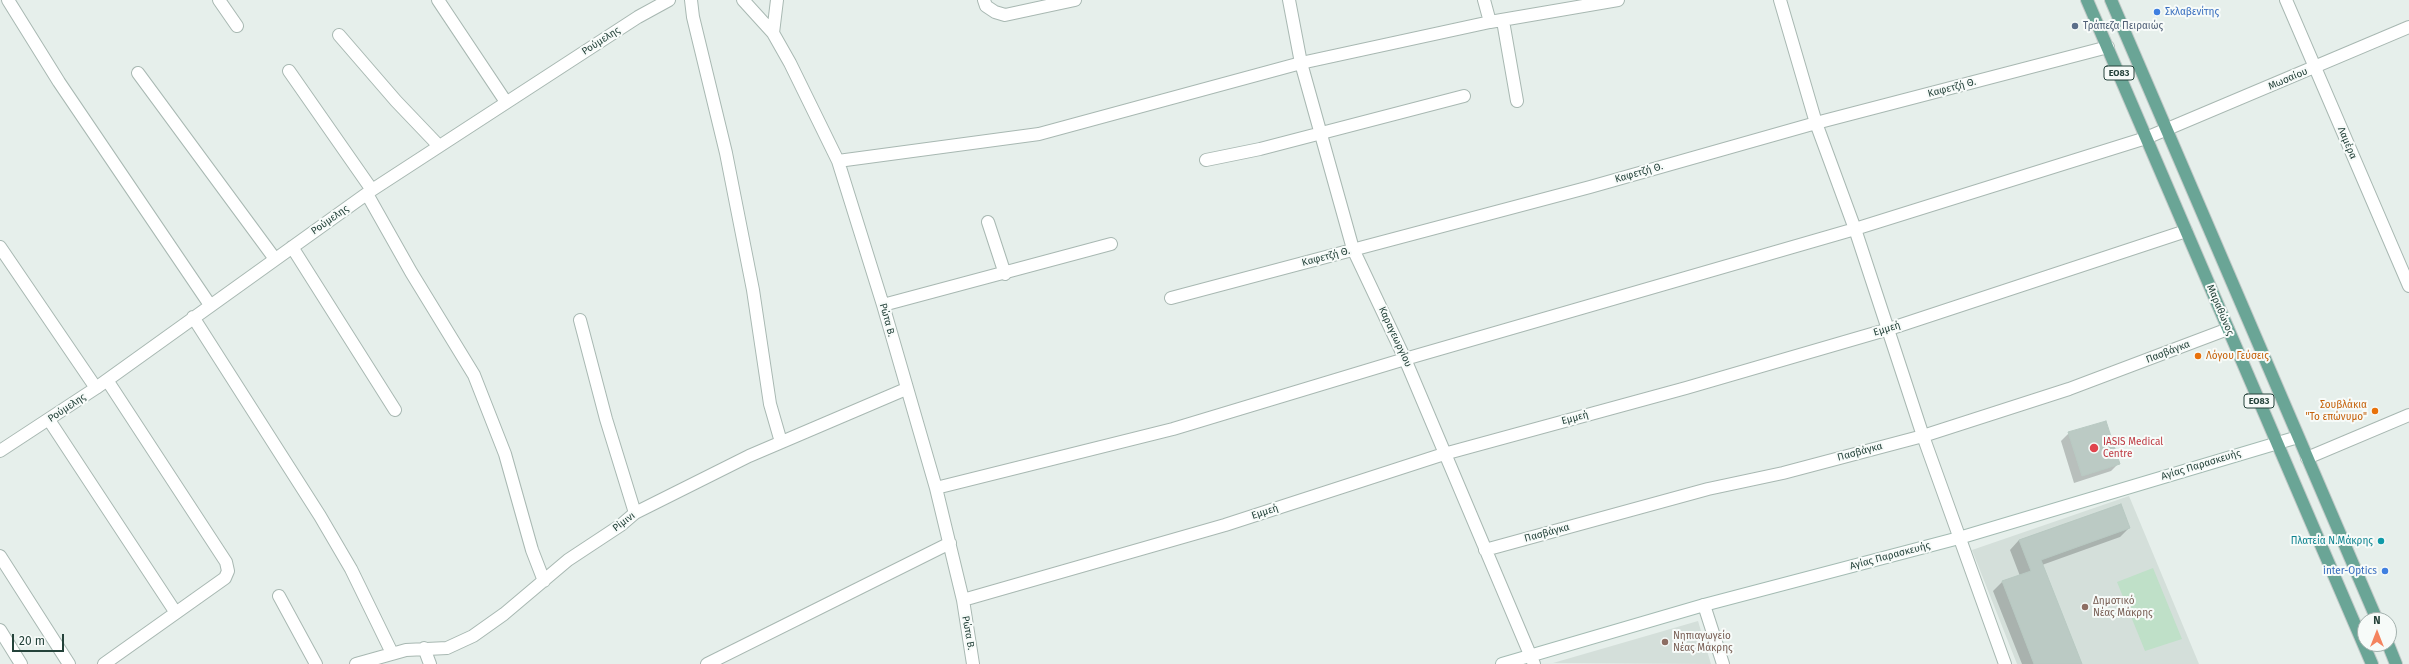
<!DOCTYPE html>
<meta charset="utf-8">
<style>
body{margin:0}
#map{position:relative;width:2409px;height:664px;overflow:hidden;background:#e6efeb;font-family:"Fira Sans",sans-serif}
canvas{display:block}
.north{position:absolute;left:2357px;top:612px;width:40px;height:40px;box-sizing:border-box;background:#f7fbf9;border:1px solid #a3b1ad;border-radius:50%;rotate:0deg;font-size:11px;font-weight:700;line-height:16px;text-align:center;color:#24423a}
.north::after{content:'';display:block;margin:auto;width:14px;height:18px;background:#f4845f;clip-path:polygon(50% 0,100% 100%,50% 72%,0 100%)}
.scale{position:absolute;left:12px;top:634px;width:52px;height:18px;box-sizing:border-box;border:2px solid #24423a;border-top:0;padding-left:5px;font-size:12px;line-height:14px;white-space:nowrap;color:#24423a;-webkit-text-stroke:3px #f7fbf9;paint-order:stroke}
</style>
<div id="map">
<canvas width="2409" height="664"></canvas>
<div class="north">N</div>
<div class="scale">20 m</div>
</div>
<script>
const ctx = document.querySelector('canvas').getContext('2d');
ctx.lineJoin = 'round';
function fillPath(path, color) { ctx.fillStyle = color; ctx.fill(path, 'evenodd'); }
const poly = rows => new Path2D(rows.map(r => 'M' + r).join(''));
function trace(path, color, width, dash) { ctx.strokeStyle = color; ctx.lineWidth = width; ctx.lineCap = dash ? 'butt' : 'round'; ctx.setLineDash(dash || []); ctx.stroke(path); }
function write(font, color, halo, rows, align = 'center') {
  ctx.font = font + ' "Fira Sans",sans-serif'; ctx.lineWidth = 4; ctx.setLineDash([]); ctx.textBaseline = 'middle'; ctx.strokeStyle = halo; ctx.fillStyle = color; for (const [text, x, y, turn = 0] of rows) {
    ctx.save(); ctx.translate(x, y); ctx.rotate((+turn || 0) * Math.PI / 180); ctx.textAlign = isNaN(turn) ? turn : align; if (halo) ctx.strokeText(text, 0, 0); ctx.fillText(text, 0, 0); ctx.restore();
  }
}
const built = poly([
 [2129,496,2199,664,2017,664,1972,550],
 [1698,621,1711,664,1553,663]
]);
const green = poly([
 [2153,568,2182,639,2145,651,2117,582]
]);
const shadow = poly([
 [2069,433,2118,464,2111,471,2074,483,2061,441],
 [2120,505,2129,528,2120,537,2042,565,2081,664,2022,664,1993,591,2002,582,2020,576,2010,550,2019,540]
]);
const building = poly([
 [2106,421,2120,464,2082,476,2068,432,2106,421],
 [2121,504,2130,528,2041,560,2082,664,2034,664,2002,581,2031,571,2019,540,2121,504]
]);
const street = poly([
 [8,0,59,82,210,305],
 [219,0,237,26],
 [438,0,506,102],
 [691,0,693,17,726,153,753,290,770,404,781,442],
 [743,0,773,33,790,63,838,161,883,305,936,488,963,600,973,664],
 [984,0,986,6,995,12,1005,15,1075,0],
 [1289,0,1301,63,1353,249,1405,359,1534,664],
 [1484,0,1490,22],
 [1780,0,1816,123,1855,229,1923,436,2005,664],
 [2286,0,2409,286],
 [1503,21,1517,101],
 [773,33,777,0],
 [339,35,396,101,439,146],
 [289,71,372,190],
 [138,73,275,259],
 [1206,160,1260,149,1464,96],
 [838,161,1039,134,1301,63,1490,22,1618,0],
 [367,194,411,272,474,375,505,454,532,550,544,581],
 [988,222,1005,274],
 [0,247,96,388],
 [292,247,395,410],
 [1171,298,1590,187,1816,123,2108,47],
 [883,305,1111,244],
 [193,317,320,516,351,569,392,653],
 [580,320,606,419,635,513],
 [49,420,176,613],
 [0,451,96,388,372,190,638,17,669,0],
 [2307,458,2409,415],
 [936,488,1173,429,1405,359,1855,229,2146,138,2409,27],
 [1485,550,1708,489,1783,473,1923,436,2069,389,2228,329],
 [0,556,69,664],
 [279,596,316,664],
 [963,600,1225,525,1444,454,1686,388,1889,329,2186,231],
 [1704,605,1723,664],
 [0,630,21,664],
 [424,648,430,664],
 [104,664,225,578,228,571,226,562,107,380],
 [356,664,406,650,447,648,473,636,504,614,568,560,621,525,635,513,749,456,906,389],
 [707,664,950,543]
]);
const secondary = poly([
 [1502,664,1704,605,1959,538,2298,437]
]);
const primary = poly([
 [2087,0,2372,664],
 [2111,0,2377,620],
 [2388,644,2396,664]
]);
const markers = [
 [2157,12,4,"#3f7fe0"],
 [2075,26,4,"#5c6f8a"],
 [2198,356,4,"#e8710a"],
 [2375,411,4,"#e8710a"],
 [2094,448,5,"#e0444e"],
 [2381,541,4,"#0f9aa8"],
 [2385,571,4,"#3f7fe0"],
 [2085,607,4,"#8d6e63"],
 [1665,642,4,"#8d6e63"]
];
const shields = [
 [2119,73,30],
 [2259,401,30]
];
const shieldNames = [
 ["ΕΟ83",2119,73],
 ["ΕΟ83",2259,401]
];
const shopNames = [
 ["Σκλαβενίτης",2165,12],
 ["inter-Optics",2377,571,"right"]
];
const serviceNames = [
 ["Τράπεζα Πειραιώς",2083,26]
];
const streetNames = [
 ["Ρούμελης",601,41,-33],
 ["Μωσαίου",2288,79,-23],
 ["Καφετζή Θ.",1952,88,-15],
 ["Λαμέρα",2347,143,67],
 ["Καφετζή Θ.",1639,173,-16],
 ["Ρούμελης",330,220,-35],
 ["Καφετζή Θ.",1326,257,-15],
 ["Μαραθώνος",2220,310,67],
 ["Ρώτα Β.",887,320,75],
 ["Εμμεή",1887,329,-17],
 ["Καραγεωργίου",1395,337,65],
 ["Πασβάγκα",2168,352,-21],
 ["Ρούμελης",67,408,-34],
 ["Εμμεή",1575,418,-15],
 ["Πασβάγκα",1860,452,-15],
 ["Αγίας Παρασκευής",2201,465,-17],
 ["Εμμεή",1265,512,-18],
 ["Ρίμινι",624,522,-37],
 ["Πασβάγκα",1547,533,-15],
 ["Αγίας Παρασκευής",1890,556,-15],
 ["Ρώτα Β.",968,633,80]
];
const foodNames = [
 ["Λόγου Γεύσεις",2206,356],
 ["Σουβλάκια",2367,405,"right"],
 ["\"Το επώνυμο\"",2367,417,"right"]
];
const healthNames = [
 ["IASIS Medical",2103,442],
 ["Centre",2103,454]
];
const cultureNames = [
 ["Πλατεία Ν.Μάκρης",2373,541]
];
const educationNames = [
 ["Δημοτικό",2093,601],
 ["Νέας Μάκρης",2093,613],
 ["Νηπιαγωγείο",1673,636],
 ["Νέας Μάκρης",1673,648]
];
fillPath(built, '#d4dfda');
fillPath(green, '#bfe0c8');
fillPath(shadow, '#0003');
fillPath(building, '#bbcac4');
trace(building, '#b8c9c2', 1);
trace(street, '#a8b8b2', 14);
trace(secondary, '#a4bbb3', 14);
trace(primary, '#c2cac8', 14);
trace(street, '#fff', 12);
trace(secondary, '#fff', 12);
trace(primary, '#6aa596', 12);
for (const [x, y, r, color] of markers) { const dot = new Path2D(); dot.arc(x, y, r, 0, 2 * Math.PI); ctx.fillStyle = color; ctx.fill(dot); trace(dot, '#f7fbf9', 1.5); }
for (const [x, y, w] of shields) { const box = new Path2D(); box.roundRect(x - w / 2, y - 7, w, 14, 3); ctx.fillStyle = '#f7fbf9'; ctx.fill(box); trace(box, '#24423a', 1); }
write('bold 9px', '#24423a', null, shieldNames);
write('10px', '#366cbe', '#f7fbf9', shopNames, 'left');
write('10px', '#4e5e75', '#f7fbf9', serviceNames, 'left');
write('10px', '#24423a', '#f7fbf9', streetNames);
write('10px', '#c56008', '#f7fbf9', foodNames, 'left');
write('10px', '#be3a42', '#f7fbf9', healthNames, 'left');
write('10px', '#0d838f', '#f7fbf9', cultureNames, 'right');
write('10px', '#785e54', '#f7fbf9', educationNames, 'left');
</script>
